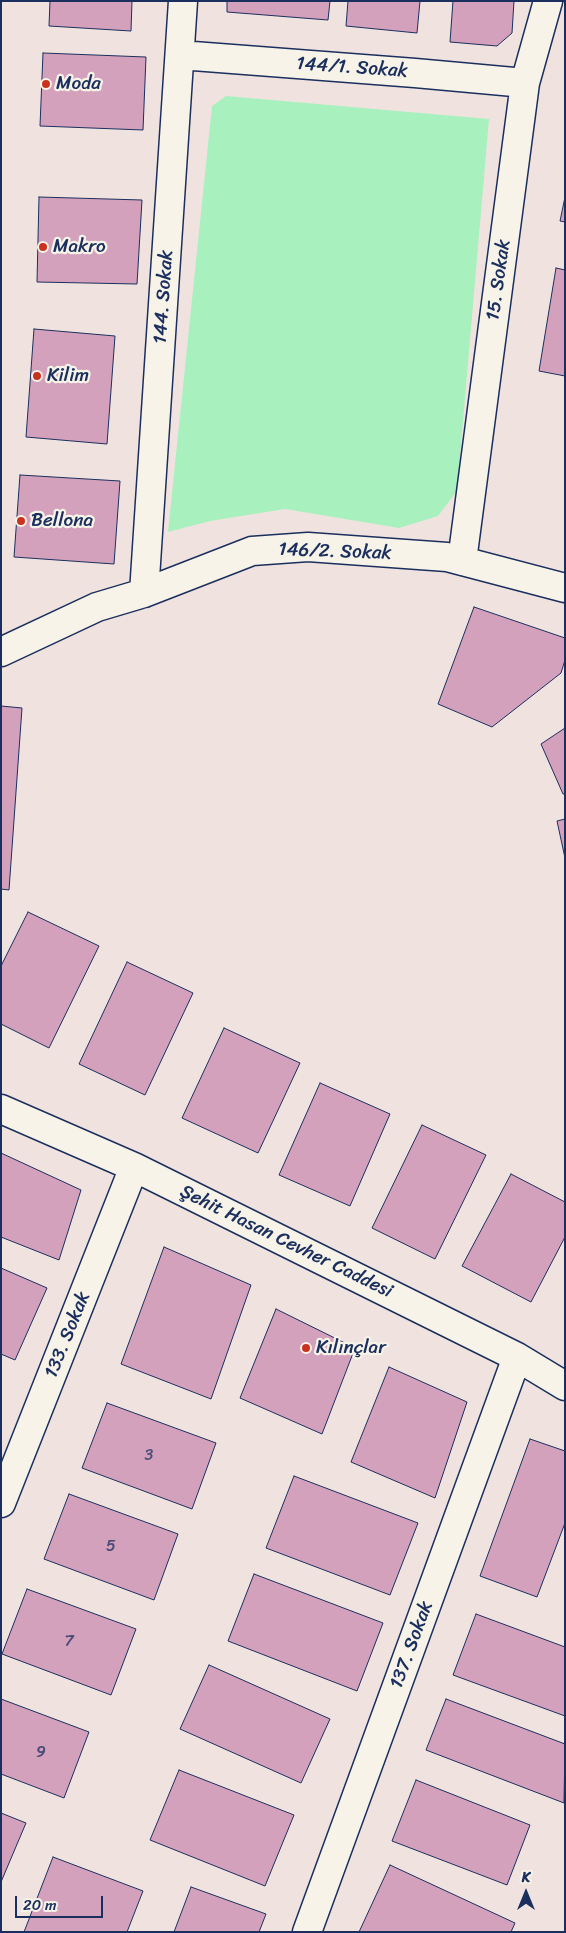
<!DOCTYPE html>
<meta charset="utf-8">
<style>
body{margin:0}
#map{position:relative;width:566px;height:1933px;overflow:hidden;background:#f0e3df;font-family:Sriracha,sans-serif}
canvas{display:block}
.frame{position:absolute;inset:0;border:2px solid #1b2f5e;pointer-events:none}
.north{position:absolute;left:501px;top:1868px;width:50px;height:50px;-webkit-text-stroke:4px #f7f3e8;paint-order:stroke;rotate:0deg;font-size:14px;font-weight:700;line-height:20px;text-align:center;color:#1b2f5e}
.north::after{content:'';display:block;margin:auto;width:18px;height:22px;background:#1b2f5e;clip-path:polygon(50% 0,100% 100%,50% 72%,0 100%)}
.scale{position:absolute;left:15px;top:1896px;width:88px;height:22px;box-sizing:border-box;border:2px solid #1b2f5e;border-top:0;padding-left:6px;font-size:15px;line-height:18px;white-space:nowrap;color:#1b2f5e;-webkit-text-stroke:4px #f7f3e8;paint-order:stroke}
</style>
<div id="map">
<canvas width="566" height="1933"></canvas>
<div class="frame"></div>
<div class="north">K</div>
<div class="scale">20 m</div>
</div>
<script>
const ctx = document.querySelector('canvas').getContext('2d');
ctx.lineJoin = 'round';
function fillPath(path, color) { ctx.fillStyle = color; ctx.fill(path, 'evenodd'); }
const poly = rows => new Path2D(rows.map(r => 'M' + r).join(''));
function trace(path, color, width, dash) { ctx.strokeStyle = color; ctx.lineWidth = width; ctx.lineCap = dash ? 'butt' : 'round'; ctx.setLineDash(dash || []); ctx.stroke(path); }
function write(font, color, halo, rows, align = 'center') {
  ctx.font = font + ' Sriracha,sans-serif'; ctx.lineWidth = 4.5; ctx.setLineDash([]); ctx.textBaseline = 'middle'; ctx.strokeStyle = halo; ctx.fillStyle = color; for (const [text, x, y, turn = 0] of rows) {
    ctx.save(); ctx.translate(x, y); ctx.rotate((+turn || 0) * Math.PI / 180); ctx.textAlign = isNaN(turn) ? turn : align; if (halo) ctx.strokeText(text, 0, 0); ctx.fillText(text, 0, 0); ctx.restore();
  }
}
const green = poly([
 [226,96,489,119,457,491,438,516,399,528,285,509,210,521,168,532,212,106]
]);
const building = poly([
 [50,1,132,1,131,31,49,26,50,1],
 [227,1,330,1,328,20,227,12,227,1],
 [348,1,420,1,417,33,346,26,348,1],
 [453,1,514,1,512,33,497,46,450,42,453,1],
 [43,53,146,57,143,130,40,126,43,53],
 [39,197,142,200,137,284,37,282,39,197],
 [565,197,565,222,560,221,565,197],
 [556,268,565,270,565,376,539,371,556,268],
 [34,329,115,336,107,444,26,437,34,329],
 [20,475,120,481,114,564,14,557,20,475],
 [474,607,565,638,565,660,561,673,492,727,438,704,474,607],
 [1,706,22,708,9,890,1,889,1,706],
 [565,728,565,794,563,794,541,744,565,728],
 [565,819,565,858,557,821,565,819],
 [28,912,99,946,49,1048,1,1024,1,966,28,912],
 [127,962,193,993,145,1095,79,1064,127,962],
 [224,1028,300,1063,258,1153,182,1118,224,1028],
 [320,1083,390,1114,350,1206,279,1175,320,1083],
 [422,1125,486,1155,435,1259,372,1228,422,1125],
 [1,1153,81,1190,59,1260,1,1237,1,1153],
 [511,1174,565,1202,565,1237,531,1302,462,1266,511,1174],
 [164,1247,251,1285,211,1399,121,1364,164,1247],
 [1,1268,47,1288,15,1360,1,1354,1,1268],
 [276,1309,355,1348,322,1434,240,1398,276,1309],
 [389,1367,467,1402,435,1498,351,1462,389,1367],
 [107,1403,216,1443,192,1509,82,1468,107,1403],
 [530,1439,565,1451,565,1523,537,1597,480,1576,530,1439],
 [294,1476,418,1523,390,1595,266,1548,294,1476],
 [69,1494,178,1534,154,1600,44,1559,69,1494],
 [254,1574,383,1623,357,1691,228,1641,254,1574],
 [27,1589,136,1629,111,1695,2,1654,27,1589],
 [476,1614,565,1647,565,1716,453,1675,476,1614],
 [209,1665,330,1719,301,1783,180,1729,209,1665],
 [1,1699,89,1732,64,1798,1,1774,1,1699],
 [446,1699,565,1744,564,1803,426,1750,446,1699],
 [179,1770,294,1815,265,1886,150,1840,179,1770],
 [416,1780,530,1825,507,1885,392,1841,416,1780],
 [1,1813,26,1823,1,1882,1,1813],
 [53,1857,143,1891,127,1932,24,1932,53,1857],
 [390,1865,515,1923,511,1932,359,1932,390,1865],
 [191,1887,266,1914,259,1932,174,1932,191,1887]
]);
const minor = poly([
 [180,55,415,73,525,83],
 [462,561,525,83,548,1],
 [144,593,183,1],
 [1,652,97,607,144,593,252,551,308,547,447,557,565,588],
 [1,1109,134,1167,517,1357,565,1386],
 [1,1503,134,1167],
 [307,1932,517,1357]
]);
const markers = [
 [46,84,5,"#c8321e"],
 [43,247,5,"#c8321e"],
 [37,376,5,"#c8321e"],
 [21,521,5,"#c8321e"],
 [306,1348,5,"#c8321e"]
];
const numberNames = [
 ["3",149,1456],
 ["5",111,1547],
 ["7",69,1642],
 ["9",41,1753]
];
const streetNames = [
 ["144/1. Sokak",352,68,4],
 ["15. Sokak",499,280,-82],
 ["144. Sokak",164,297,-86],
 ["146/2. Sokak",335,552,2],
 ["Şehit Hasan Cevher Caddesi",286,1242,26],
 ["133. Sokak",68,1335,-68],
 ["137. Sokak",412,1645,-70]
];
const poiNames = [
 ["Moda",56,84],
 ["Makro",53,247],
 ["Kilim",47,376],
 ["Bellona",31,521],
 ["Kılınçlar",316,1348]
];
fillPath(green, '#a8f0be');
fillPath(building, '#d4a1bc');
trace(building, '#1b2f5e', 1);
trace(minor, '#1b2f5e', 31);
trace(minor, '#f7f3e8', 28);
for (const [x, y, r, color] of markers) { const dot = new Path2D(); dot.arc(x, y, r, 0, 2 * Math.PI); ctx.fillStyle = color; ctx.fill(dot); trace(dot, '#f7f3e8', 2); }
write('16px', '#494c76', null, numberNames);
write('19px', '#1b2f5e', '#f7f3e8', streetNames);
write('19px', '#1b2f5e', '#f7f3e8', poiNames, 'left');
</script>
